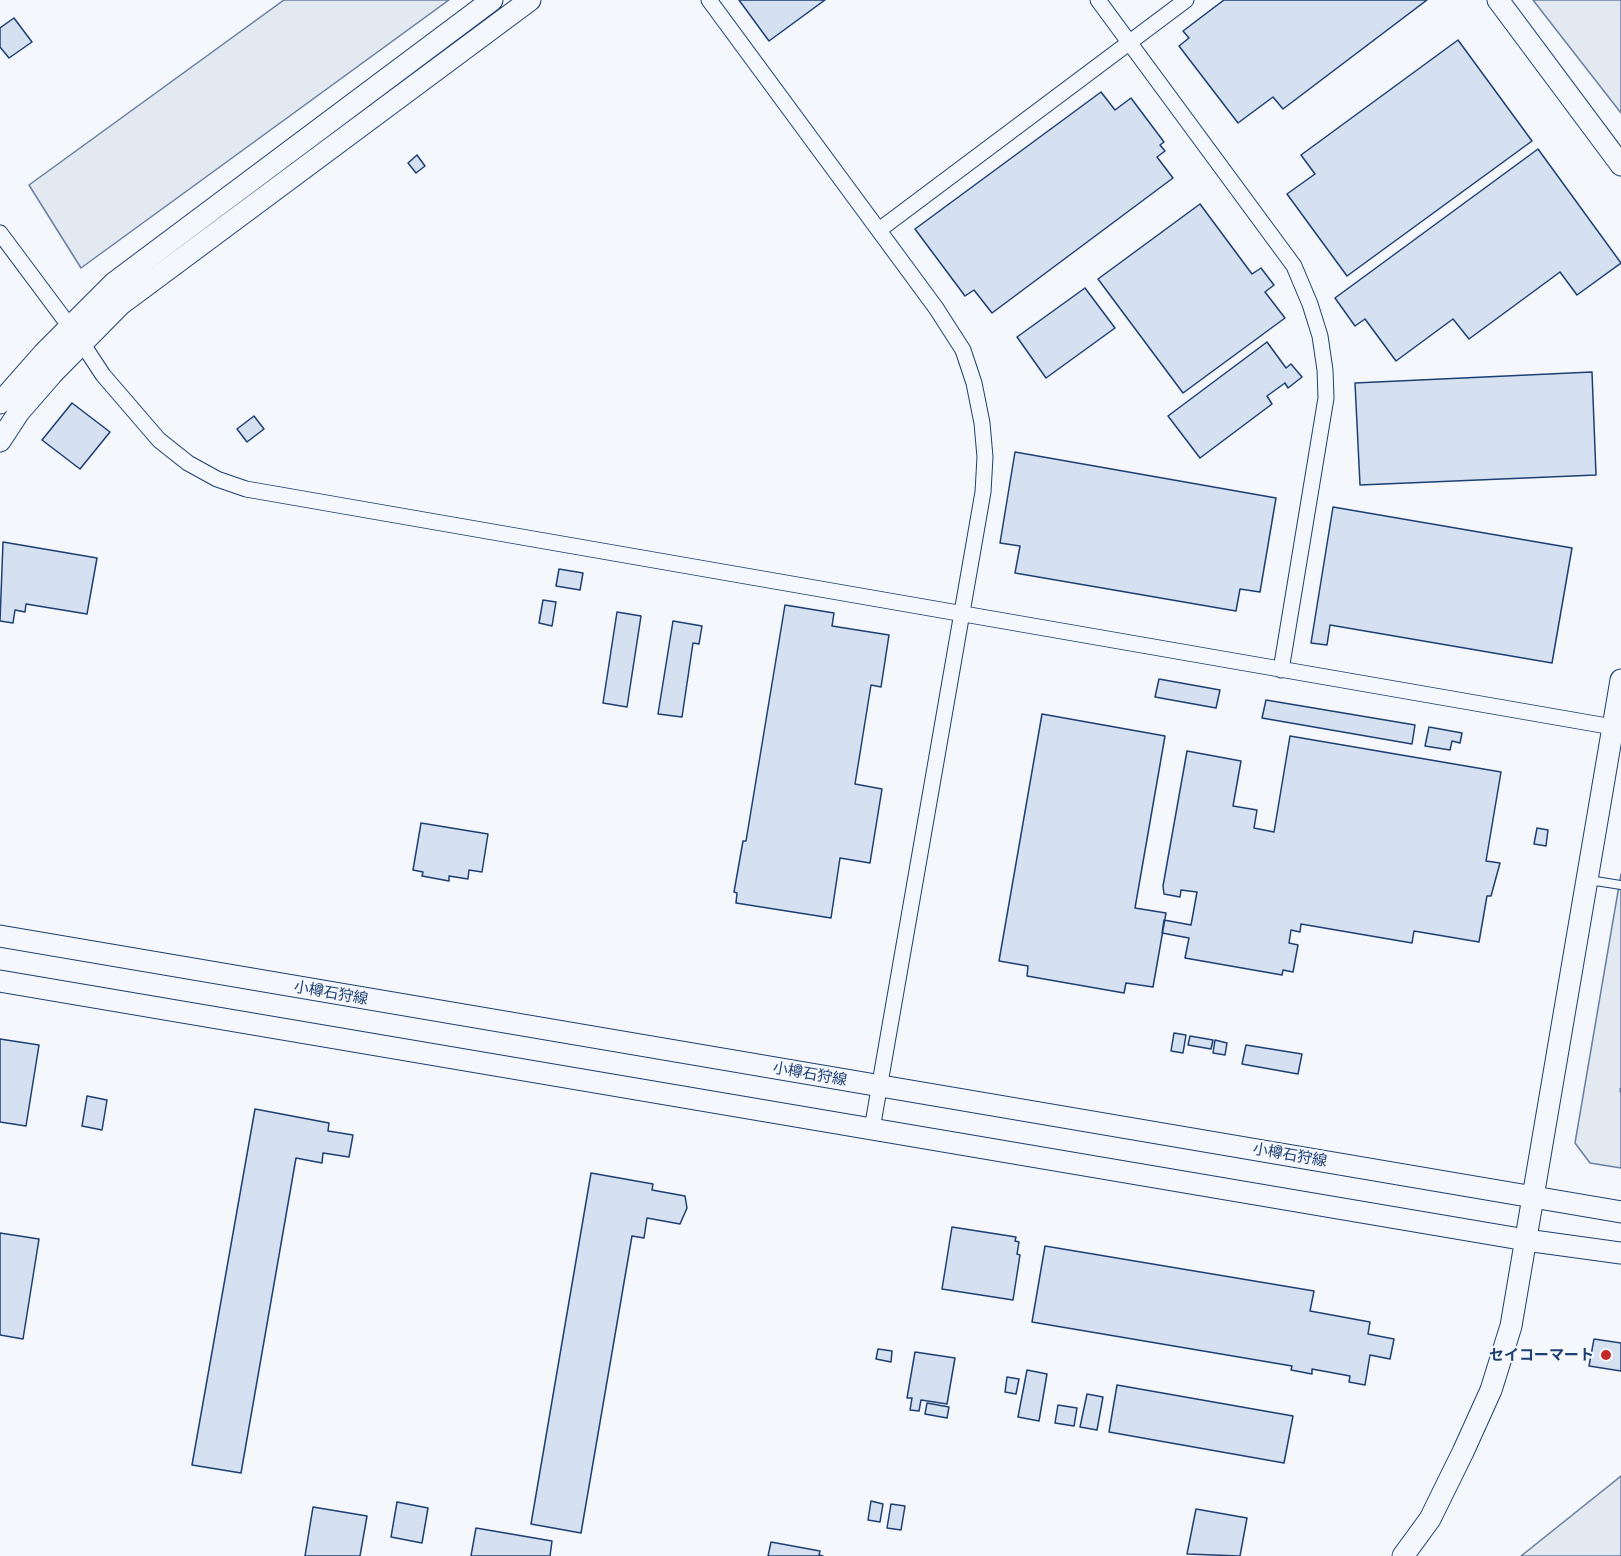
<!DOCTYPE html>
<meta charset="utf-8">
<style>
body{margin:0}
canvas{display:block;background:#f4f7fb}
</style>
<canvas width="1621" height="1556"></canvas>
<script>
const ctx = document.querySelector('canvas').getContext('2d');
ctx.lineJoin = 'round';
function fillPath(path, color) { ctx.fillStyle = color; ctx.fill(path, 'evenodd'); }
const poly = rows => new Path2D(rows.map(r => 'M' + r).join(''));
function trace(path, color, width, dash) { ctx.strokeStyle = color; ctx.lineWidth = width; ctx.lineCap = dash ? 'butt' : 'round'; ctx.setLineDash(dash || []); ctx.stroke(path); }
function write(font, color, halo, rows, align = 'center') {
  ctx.font = font + ' "Golos Text","Noto Sans JP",sans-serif'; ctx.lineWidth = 4.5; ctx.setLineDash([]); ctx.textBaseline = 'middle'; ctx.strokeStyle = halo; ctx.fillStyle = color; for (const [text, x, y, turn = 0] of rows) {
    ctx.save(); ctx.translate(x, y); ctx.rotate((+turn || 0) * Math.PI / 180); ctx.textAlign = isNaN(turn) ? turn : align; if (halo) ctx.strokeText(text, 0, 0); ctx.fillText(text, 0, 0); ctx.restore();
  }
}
const green = poly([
 [284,0,449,0,81,268,29,185,284,0],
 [1533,0,1621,0,1621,113,1533,0],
 [1621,874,1621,1168,1590,1163,1575,1143,1621,874],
 [1621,1476,1621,1556,1521,1556,1621,1476]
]);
const building = poly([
 [739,0,825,0,769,41,739,0],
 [1224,0,1427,0,1283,109,1273,97,1238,123,1179,46,1189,38,1183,31,1224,0],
 [14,18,32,42,9,58,0,47,0,28,14,18],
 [1458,40,1532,141,1347,276,1287,194,1315,174,1301,155,1458,40],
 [1101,92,1115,110,1131,98,1164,142,1160,145,1165,151,1157,157,1173,178,992,313,974,290,965,296,915,229,1101,92],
 [1538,149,1621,263,1577,295,1560,272,1469,339,1453,319,1396,361,1365,319,1355,326,1335,298,1538,149],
 [417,155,425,166,416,173,408,163,417,155],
 [1200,204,1252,274,1261,268,1274,285,1265,292,1285,318,1183,393,1098,279,1200,204],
 [1085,288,1115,328,1046,378,1017,337,1085,288],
 [1267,342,1286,368,1291,364,1302,377,1288,388,1285,383,1267,396,1272,404,1200,458,1168,416,1267,342],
 [1592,372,1596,475,1360,485,1355,383,1592,372],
 [72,403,110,432,80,469,42,440,72,403],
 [254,416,264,429,247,442,237,429,254,416],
 [1015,452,1276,498,1260,592,1240,589,1236,611,1015,573,1020,546,1000,543,1015,452],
 [1333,507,1572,548,1552,663,1330,625,1327,645,1311,643,1333,507],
 [3,542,97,558,87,614,26,604,25,612,15,610,13,623,0,621,3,542],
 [559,569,583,573,580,590,556,586,559,569],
 [543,600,556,602,552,626,539,623,543,600],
 [785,605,834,613,832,626,889,635,881,687,871,685,855,784,882,789,870,863,840,858,831,918,736,903,737,893,734,892,743,841,746,841,785,605],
 [617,612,641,616,627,707,603,703,617,612],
 [673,621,702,626,699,644,693,643,682,717,658,714,673,621],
 [1159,679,1220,690,1216,708,1155,697,1159,679],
 [1266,700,1415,725,1412,744,1262,718,1266,700],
 [1042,714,1165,736,1135,908,1166,913,1153,987,1126,983,1124,993,1027,976,1028,966,999,961,1042,714],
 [1429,727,1462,733,1460,743,1452,741,1450,750,1425,746,1429,727],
 [1290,736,1501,772,1486,861,1500,863,1491,896,1487,896,1479,942,1414,931,1412,943,1301,924,1300,932,1291,930,1289,943,1298,945,1293,972,1283,970,1282,975,1185,958,1189,938,1162,933,1164,920,1191,925,1197,892,1181,890,1180,897,1164,894,1163,886,1187,751,1241,761,1233,806,1257,810,1254,828,1274,832,1290,736],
 [421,823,488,834,482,872,469,870,468,879,449,876,449,881,422,876,423,872,413,870,421,823],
 [1537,828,1548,830,1546,846,1534,844,1537,828],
 [1174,1033,1186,1035,1183,1053,1171,1051,1174,1033],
 [1190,1036,1213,1040,1211,1049,1188,1045,1190,1036],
 [0,1039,39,1045,26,1126,0,1122,0,1039],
 [1215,1040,1227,1043,1225,1055,1213,1053,1215,1040],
 [1246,1045,1302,1054,1298,1074,1242,1064,1246,1045],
 [87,1096,107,1100,102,1130,82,1126,87,1096],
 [255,1109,329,1123,328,1131,353,1135,349,1157,323,1153,322,1163,296,1158,241,1473,192,1465,255,1109],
 [591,1173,653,1184,652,1190,685,1196,687,1208,680,1224,647,1218,644,1238,632,1236,581,1533,531,1524,591,1173],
 [952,1227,1016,1237,1015,1241,1019,1242,1017,1254,1020,1255,1013,1300,942,1289,952,1227],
 [0,1233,39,1239,23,1339,0,1335,0,1233],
 [1045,1246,1314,1291,1310,1311,1370,1322,1368,1334,1394,1339,1390,1359,1370,1355,1365,1385,1349,1382,1350,1376,1312,1369,1312,1374,1291,1370,1292,1366,1032,1322,1045,1246],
 [1594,1339,1621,1343,1621,1371,1589,1366,1594,1339],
 [878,1349,892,1351,891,1362,876,1359,878,1349],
 [915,1352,955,1358,947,1404,921,1400,919,1411,910,1410,912,1398,907,1398,915,1352],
 [1027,1370,1047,1374,1039,1421,1018,1417,1027,1370],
 [1007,1377,1019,1379,1016,1394,1005,1392,1007,1377],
 [1117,1385,1293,1416,1284,1463,1109,1432,1117,1385],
 [1087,1394,1103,1397,1097,1430,1080,1427,1087,1394],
 [927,1403,949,1407,947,1418,925,1414,927,1403],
 [1058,1405,1077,1408,1074,1426,1055,1423,1058,1405],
 [871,1501,883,1504,880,1522,868,1520,871,1501],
 [397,1502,428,1508,422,1543,391,1537,397,1502],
 [891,1504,905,1506,901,1530,887,1528,891,1504],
 [313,1507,367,1516,360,1556,305,1556,313,1507],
 [1196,1509,1247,1518,1240,1556,1187,1554,1196,1509],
 [476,1528,552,1541,550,1556,471,1556,476,1528],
 [771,1542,820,1551,819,1555,823,1556,768,1556,771,1542]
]);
const path = poly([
 [1621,1088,1621,1093]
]);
const lane = poly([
 [1589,880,1621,885]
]);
const street = poly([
 [709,0,936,308,963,350,974,383,982,423,985,457,983,492,872,1129],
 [1098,0,1294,266,1310,304,1320,336,1325,370,1326,398,1281,670],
 [879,230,1186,0],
 [0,233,82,343,103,375,159,440,188,463,217,479,246,489,1613,727]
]);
const secondary = poly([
 [1498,0,1621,165],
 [0,403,44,353,114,283,492,0],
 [0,441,19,412,52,374,121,304,530,0],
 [0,936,1621,1212],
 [0,981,1526,1240,1621,1253],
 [1403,1556,1430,1519,1463,1452,1491,1390,1511,1326,1621,680]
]);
const markers = [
 [1606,1355,6,"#c62828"]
];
const streetNames = [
 ["小樽石狩線",331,993,10],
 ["小樽石狩線",810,1074,10],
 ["小樽石狩線",1290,1155,10]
];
const poiNames = [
 ["セイコーマート",1594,1355]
];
fillPath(green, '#e3e9f0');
trace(green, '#687fa3', 1.5);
fillPath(building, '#d5e0f0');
trace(building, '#1d3f73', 1.5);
trace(lane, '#1d3f73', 10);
trace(street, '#1d3f73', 17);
trace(secondary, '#1d3f73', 23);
trace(path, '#5e769c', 3, [4.5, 3]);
trace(lane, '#f4f7fb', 8);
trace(street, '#f4f7fb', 15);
trace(secondary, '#f4f7fb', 21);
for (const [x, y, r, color] of markers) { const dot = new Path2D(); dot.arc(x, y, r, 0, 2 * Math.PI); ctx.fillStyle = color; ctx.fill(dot); trace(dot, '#f4f7fb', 2); }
write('15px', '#1d3f73', '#f4f7fb', streetNames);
write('bold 15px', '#1d3f73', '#f4f7fb', poiNames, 'right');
</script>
